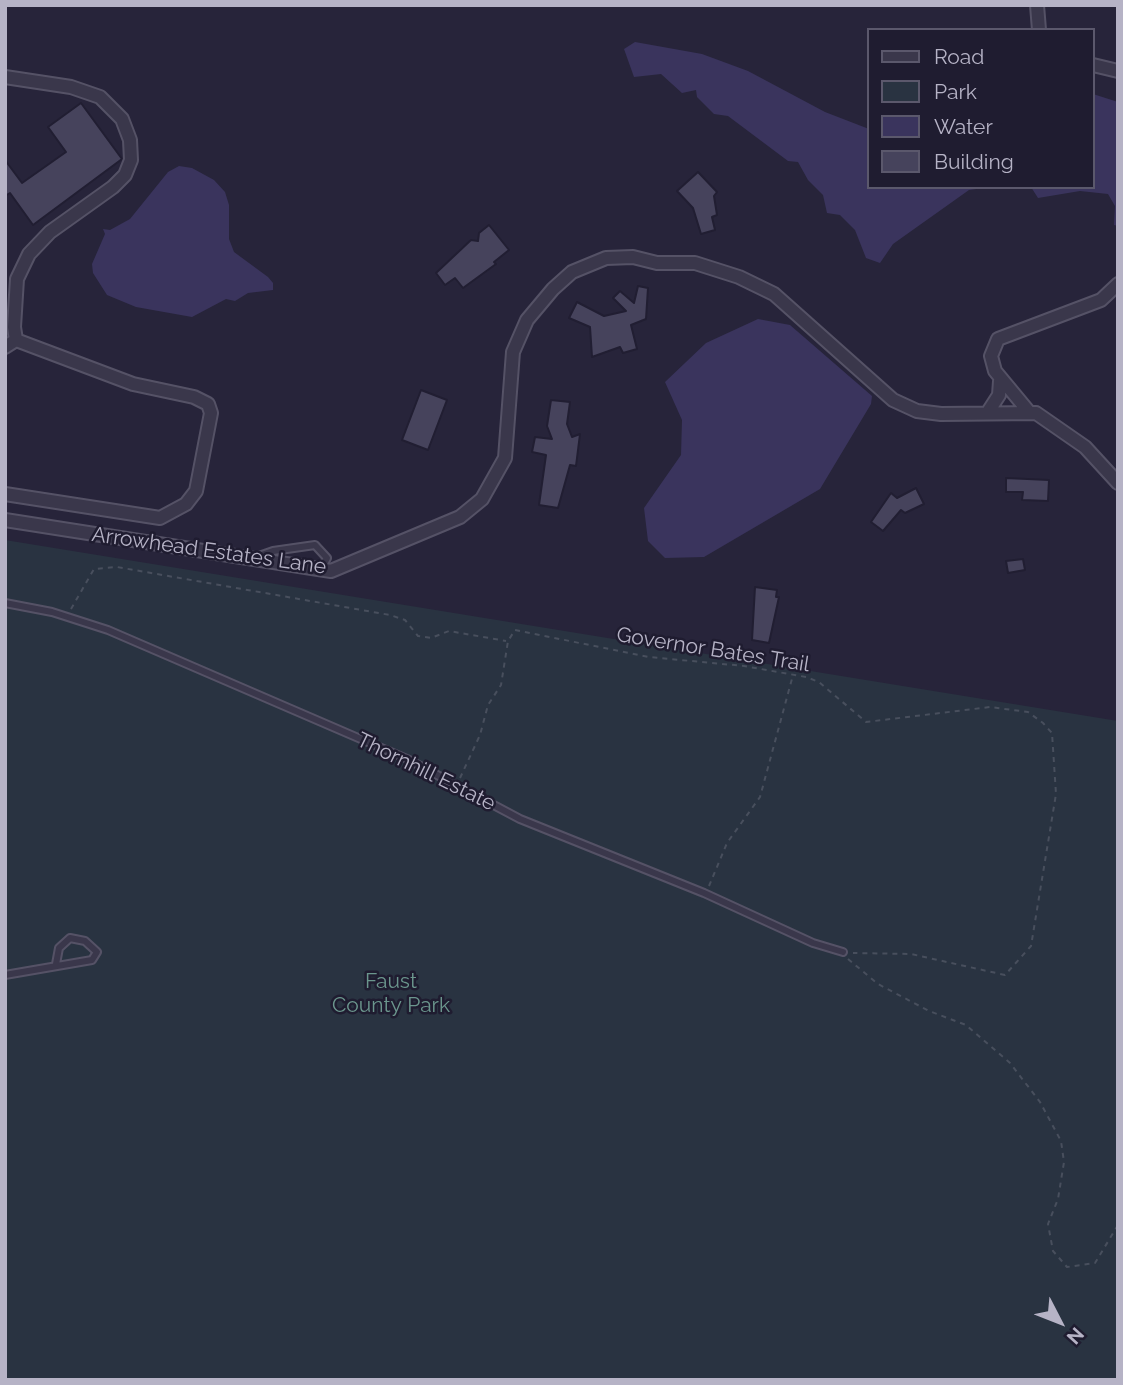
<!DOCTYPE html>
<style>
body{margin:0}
#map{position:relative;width:1123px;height:1385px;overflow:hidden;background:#27243a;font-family:Raleway,sans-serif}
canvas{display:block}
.frame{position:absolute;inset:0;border:7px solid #b6b3c6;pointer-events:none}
.legend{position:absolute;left:867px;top:28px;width:228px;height:161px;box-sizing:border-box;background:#1f1c30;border:2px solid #5b586c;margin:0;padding:9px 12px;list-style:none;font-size:21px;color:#b6b3c6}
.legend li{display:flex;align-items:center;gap:14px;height:35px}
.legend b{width:35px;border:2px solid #5b586c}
.north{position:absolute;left:1025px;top:1287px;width:70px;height:70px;-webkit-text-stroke:5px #1f1c30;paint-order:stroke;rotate:132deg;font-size:19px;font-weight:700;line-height:28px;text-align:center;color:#b6b3c6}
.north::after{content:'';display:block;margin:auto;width:24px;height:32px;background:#b6b3c6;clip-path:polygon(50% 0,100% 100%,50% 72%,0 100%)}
</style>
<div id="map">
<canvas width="1123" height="1385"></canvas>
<div class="frame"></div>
<ul class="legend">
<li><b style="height:9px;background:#3a374b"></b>Road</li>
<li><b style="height:19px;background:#293341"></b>Park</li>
<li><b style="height:19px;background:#3a345d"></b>Water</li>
<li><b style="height:19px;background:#46435c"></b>Building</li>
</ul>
<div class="north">N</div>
</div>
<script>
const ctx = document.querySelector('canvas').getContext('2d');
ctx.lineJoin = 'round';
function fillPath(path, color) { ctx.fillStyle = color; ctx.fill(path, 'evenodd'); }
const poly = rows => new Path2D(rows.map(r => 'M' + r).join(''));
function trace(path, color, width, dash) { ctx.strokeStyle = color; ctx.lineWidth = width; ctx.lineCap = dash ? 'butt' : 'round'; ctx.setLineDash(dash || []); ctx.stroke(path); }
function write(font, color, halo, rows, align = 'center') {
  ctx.font = font + ' Raleway,sans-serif'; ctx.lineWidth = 5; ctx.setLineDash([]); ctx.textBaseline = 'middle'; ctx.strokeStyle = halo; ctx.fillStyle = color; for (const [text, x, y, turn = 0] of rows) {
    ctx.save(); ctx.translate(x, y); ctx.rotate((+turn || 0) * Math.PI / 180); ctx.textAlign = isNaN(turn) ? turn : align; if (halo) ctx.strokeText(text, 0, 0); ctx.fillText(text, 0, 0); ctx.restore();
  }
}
const green = poly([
 [5,540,1118,721,1118,1380,5,1380]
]);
const water = poly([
 [635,42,702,54,748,71,825,112,869,129,869,187,991,187,969,190,893,244,880,263,866,258,855,230,840,215,827,213,823,195,808,180,798,162,788,161,728,116,714,114,697,97,696,90,682,93,661,74,634,77,624,49],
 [1093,94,1118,102,1118,226,1114,225,1115,206,1108,194,1080,191,1038,198,1031,187,1093,187],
 [179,166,192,168,214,180,225,192,229,205,229,239,234,252,268,277,273,283,273,290,248,293,235,301,226,299,192,317,136,307,107,295,93,273,92,264,105,234,103,229,110,230,130,219,168,172],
 [758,319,790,325,872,396,871,404,820,489,704,557,665,558,648,541,644,508,681,455,682,420,665,382,706,343]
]);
const building = poly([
 [81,103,122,159,33,225,10,193,5,196,5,160,22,183,66,152,48,127,81,103],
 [698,172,717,192,714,196,717,215,712,217,715,230,701,234,693,208,677,191,698,172],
 [489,225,509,250,494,262,496,264,463,288,455,278,445,285,436,273,471,240,478,241,479,233,489,225],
 [638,286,648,288,646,319,631,325,637,349,623,353,620,347,592,357,590,327,569,318,577,302,604,316,626,311,613,298,620,291,634,303,638,286],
 [421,390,447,400,428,450,402,440,421,390],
 [551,400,570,402,567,424,572,437,580,434,576,466,570,465,558,508,539,505,546,455,532,452,535,437,552,439,547,426,551,400],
 [1006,478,1049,480,1048,501,1022,500,1023,492,1006,492,1006,478],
 [916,488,924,504,905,513,901,510,883,531,871,522,891,493,897,498,916,488],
 [1023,559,1025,570,1008,573,1006,561,1023,559],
 [755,587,777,590,776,597,779,597,769,643,752,640,755,587]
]);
const path = poly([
 [71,609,94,569,117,567,390,615,405,620,418,636,431,638,449,631,506,641],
 [460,778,480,735,488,705,501,685,508,641,515,630,649,657,744,666,806,677,819,682,866,722,990,707,1028,712,1043,723,1052,733,1056,794,1031,946,1005,975,911,954,853,953],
 [709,886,727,843,760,797,793,675],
 [848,959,878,984,929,1011,966,1025,1010,1063,1040,1102,1061,1141,1064,1162,1058,1199,1048,1224,1053,1251,1067,1267,1095,1263,1118,1225]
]);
const lane = poly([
 [256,557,273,551,315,545,327,558,321,569],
 [5,603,52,612,108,630,407,759,520,819,704,893,813,943,843,952],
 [5,975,92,960,97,952,85,941,70,938,59,948,56,964]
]);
const street = poly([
 [1037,5,1039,30],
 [1093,65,1118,71],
 [5,77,71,87,100,97,122,119,130,140,131,160,125,175,113,187,50,232,29,254,17,279,14,327,16,340],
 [5,347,16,340,133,384,194,397,208,404,211,413,196,491,186,504,160,518,5,494],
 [988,412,999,395,1000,381],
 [1029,412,995,371,991,356,998,339,1101,300,1118,284],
 [5,520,331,571,460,517,482,499,505,458,513,352,527,320,553,289,572,272,606,258,633,257,657,263,695,263,739,277,774,294,893,400,917,411,941,414,1036,413,1085,447,1118,483]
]);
const streetNames = [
 ["Arrowhead Estates Lane",209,551,8],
 ["Governor Bates Trail",713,650,9],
 ["Thornhill Estate",426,772,26]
];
const parkNames = [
 ["Faust",391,982],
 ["County Park",391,1006]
];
fillPath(green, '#293341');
fillPath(water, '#3a345d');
fillPath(building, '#46435c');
trace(building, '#211e32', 2);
trace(lane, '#555266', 10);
trace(street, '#555266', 16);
trace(path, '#484f5d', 2, [5, 5]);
trace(lane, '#3a374b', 6);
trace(street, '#3a374b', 12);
write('21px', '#b6b3c6', '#1f1c30', streetNames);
write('21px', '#6b968d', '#1f1c30', parkNames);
</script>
